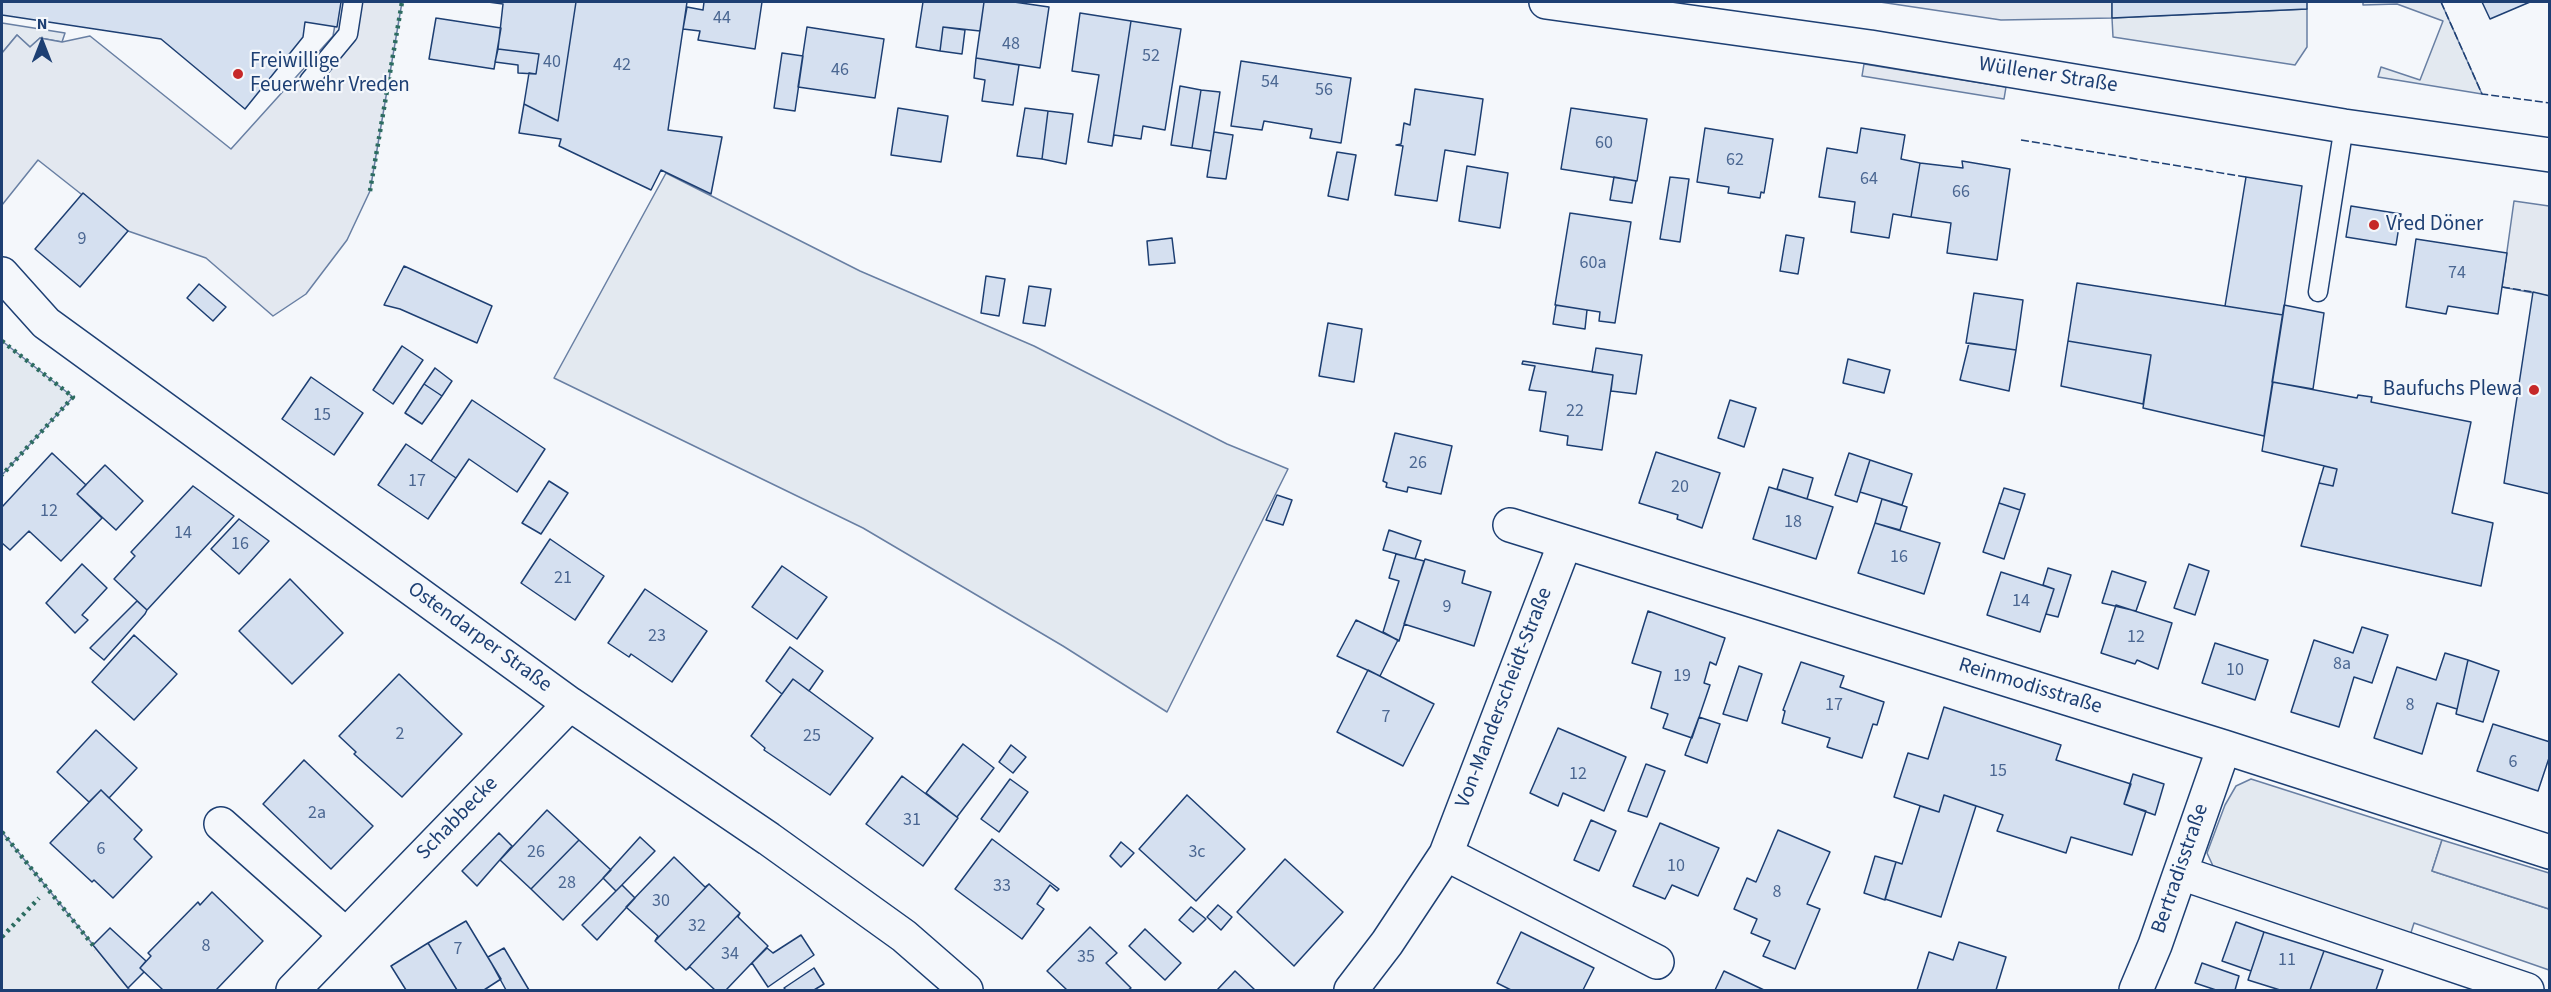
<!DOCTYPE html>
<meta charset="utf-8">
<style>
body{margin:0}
#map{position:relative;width:2551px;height:992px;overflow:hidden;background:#f4f7fb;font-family:"Source Sans 3",sans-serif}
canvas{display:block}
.frame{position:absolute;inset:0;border:3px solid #1d3f73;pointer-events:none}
.north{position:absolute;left:12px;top:12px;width:60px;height:60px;-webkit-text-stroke:4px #f4f7fb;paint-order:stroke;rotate:0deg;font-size:16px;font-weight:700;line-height:24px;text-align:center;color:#1d3f73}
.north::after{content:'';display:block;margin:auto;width:21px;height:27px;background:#1d3f73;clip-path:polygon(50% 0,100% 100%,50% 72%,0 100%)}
</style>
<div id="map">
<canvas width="2551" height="992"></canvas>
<div class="frame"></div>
<div class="north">N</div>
</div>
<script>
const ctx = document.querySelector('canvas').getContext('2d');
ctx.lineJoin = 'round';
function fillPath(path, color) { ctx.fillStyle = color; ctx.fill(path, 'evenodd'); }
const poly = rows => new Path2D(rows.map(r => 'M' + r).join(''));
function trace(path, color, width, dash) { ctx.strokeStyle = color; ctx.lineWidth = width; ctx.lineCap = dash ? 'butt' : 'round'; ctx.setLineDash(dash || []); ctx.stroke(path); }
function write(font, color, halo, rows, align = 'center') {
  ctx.font = font + ' "Source Sans 3",sans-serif'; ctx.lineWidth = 4.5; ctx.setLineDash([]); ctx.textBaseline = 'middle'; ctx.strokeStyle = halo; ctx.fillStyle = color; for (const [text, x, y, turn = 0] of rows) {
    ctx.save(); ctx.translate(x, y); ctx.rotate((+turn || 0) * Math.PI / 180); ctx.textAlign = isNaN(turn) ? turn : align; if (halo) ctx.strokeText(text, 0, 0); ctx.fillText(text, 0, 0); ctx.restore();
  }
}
const green = poly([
 [2363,2,2441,2,2482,94,2378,77,2381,67,2420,80,2443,21,2397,4,2363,5,2363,2],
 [2307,9,2307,47,2295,65,2113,37,2112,18,2307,9],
 [2,23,65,33,62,42,40,38,30,47,17,35,2,53,2,23],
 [666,173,860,271,1034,346,1227,444,1288,469,1167,712,1063,646,863,528,554,378,666,173],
 [2,341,73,397,2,475,2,341],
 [2251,779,2442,840,2432,871,2549,909,2549,970,2414,923,2409,939,2213,866,2207,853,2225,805,2236,786,2251,779],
 [2,832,128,988,130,990,2,990,2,832]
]);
const parking = poly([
 [339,2,402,2,370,191,347,240,306,294,273,316,206,258,128,231,38,160,2,205,2,53,17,35,30,47,40,38,62,42,90,36,231,149,333,36,339,2],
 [1880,2,2112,2,2112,18,2001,20,1880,2],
 [1864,64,2006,87,2004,99,1862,76,1864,64],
 [2514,201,2549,206,2549,296,2502,287,2514,201],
 [2442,840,2549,873,2549,909,2432,871,2442,840]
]);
const building = poly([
 [2,2,341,2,337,27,305,22,303,37,245,109,161,39,2,15,2,2],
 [488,2,576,2,558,121,524,104,529,73,536,74,539,54,498,49,503,4,488,2],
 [576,2,687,2,668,130,722,137,711,194,661,170,651,190,559,146,561,139,519,133,524,104,558,121,576,2],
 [704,2,762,2,755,49,698,40,700,31,683,29,687,7,703,10,704,2],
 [923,2,984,2,980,31,943,27,940,51,916,47,923,2],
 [984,2,1014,2,1049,7,1040,68,976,58,984,2],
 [2112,2,2307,2,2307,9,2112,18,2112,2],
 [2482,2,2530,2,2490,19,2482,2],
 [1080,13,1131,21,1112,146,1088,142,1099,75,1072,71,1080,13],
 [436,18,501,28,494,69,429,59,436,18],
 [1131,21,1181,29,1172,86,1165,130,1143,126,1141,139,1114,135,1112,146,1131,21],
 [807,27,884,39,875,98,798,87,807,27],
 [943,27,965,30,962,54,940,51,943,27],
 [498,49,539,54,536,74,518,73,518,65,495,62,498,49],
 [782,53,803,56,795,111,774,108,782,53],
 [976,58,1019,65,1013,105,982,101,985,80,974,78,976,58],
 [1241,61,1351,78,1341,143,1310,138,1312,129,1264,121,1262,130,1231,126,1241,61],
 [1180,86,1201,90,1192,148,1171,145,1180,86],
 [1415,89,1483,99,1475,155,1445,150,1437,201,1395,195,1403,146,1396,145,1401,144,1404,123,1410,125,1415,89],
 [1201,90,1220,92,1211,151,1192,148,1201,90],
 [898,108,948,116,941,162,891,155,898,108],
 [1025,108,1048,111,1042,159,1017,156,1025,108],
 [1571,108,1647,119,1637,181,1561,169,1571,108],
 [1048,111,1073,114,1066,164,1042,159,1048,111],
 [1705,128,1773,139,1764,193,1761,192,1760,198,1728,193,1729,187,1697,182,1705,128],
 [1861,128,1905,135,1901,159,1920,163,1911,217,1893,214,1889,238,1851,232,1855,202,1819,197,1827,148,1857,153,1861,128],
 [1214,132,1233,135,1226,179,1207,177,1214,132],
 [1337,152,1356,155,1348,200,1328,196,1337,152],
 [1962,161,2010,169,1997,260,1947,253,1951,223,1911,217,1920,163,1963,168,1962,161],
 [1467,166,1508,173,1500,228,1459,221,1467,166],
 [1614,177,1636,181,1632,203,1610,200,1614,177],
 [1670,177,1689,179,1680,242,1660,239,1670,177],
 [2246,177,2302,186,2283,315,2225,306,2246,177],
 [83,193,128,231,80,287,35,249,83,193],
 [2351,206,2401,214,2396,245,2346,237,2351,206],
 [1570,213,1631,222,1615,323,1599,321,1600,312,1555,305,1570,213],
 [1786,235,1804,238,1798,274,1780,271,1786,235],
 [1172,238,1175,263,1149,265,1147,241,1172,238],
 [2416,239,2507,253,2498,314,2448,306,2446,314,2406,307,2416,239],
 [404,266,492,306,477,343,400,309,384,305,404,266],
 [986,276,1005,279,999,316,981,313,986,276],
 [2077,283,2283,315,2264,436,2143,408,2151,355,2068,341,2077,283],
 [199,284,226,307,213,321,187,298,199,284],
 [1029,286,1051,289,1045,326,1023,323,1029,286],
 [2533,292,2550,296,2550,494,2504,483,2533,292],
 [1974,293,2023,300,2016,350,1966,343,1974,293],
 [1556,305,1587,310,1585,329,1553,324,1556,305],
 [2284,305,2324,313,2313,389,2272,382,2284,305],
 [1328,323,1362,329,1354,382,1319,376,1328,323],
 [2068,341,2151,355,2143,404,2061,386,2068,341],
 [1969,343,2016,350,2009,391,1960,380,1969,343],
 [402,346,423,360,393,404,373,390,402,346],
 [1596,348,1642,355,1636,394,1611,391,1613,375,1592,372,1596,348],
 [1848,359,1890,370,1884,393,1843,383,1848,359],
 [1523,361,1613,375,1602,450,1567,445,1568,436,1540,431,1546,392,1529,390,1535,366,1522,364,1523,361],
 [435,368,452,381,442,396,424,384,435,368],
 [311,377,363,413,334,455,282,419,311,377],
 [2273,382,2357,398,2358,395,2372,397,2371,402,2471,422,2452,513,2493,523,2481,586,2301,546,2319,483,2333,486,2337,469,2262,451,2273,382],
 [424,384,442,396,422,424,405,413,424,384],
 [472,400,545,449,517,492,469,459,456,478,431,461,472,400],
 [1730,400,1756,408,1744,447,1718,438,1730,400],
 [1395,433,1452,446,1441,494,1408,487,1407,492,1386,487,1387,483,1383,481,1395,433],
 [406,444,456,478,428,519,378,485,406,444],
 [1656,452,1720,473,1702,528,1677,519,1678,515,1639,503,1656,452],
 [52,453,86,485,77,494,102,518,61,561,29,531,10,550,2,543,2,507,52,453],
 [1849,453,1870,460,1857,502,1835,495,1849,453],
 [1870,460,1912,474,1902,505,1860,492,1870,460],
 [105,465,143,501,116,530,77,494,105,465],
 [2324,466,2337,469,2333,486,2319,483,2324,466],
 [1783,469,1813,478,1807,499,1777,489,1783,469],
 [549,481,568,493,541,534,522,523,549,481],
 [193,486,234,516,147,610,114,579,135,556,131,552,193,486],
 [1769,487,1833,507,1816,559,1753,539,1769,487],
 [2004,488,2025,494,2020,510,1999,503,2004,488],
 [1277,495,1292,500,1283,525,1266,520,1277,495],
 [1882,499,1907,507,1900,530,1875,523,1882,499],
 [1999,503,2020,510,2004,559,1983,552,1999,503],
 [239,519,269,541,239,574,211,549,239,519],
 [1875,523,1940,543,1924,594,1858,573,1875,523],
 [1389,530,1421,541,1415,559,1383,550,1389,530],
 [550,539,604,576,575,620,521,583,550,539],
 [1396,554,1424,561,1399,641,1383,632,1399,581,1389,578,1396,554],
 [1425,559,1465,571,1462,583,1491,592,1474,646,1404,624,1425,559],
 [82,564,107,588,82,615,88,620,75,633,46,603,82,564],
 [2189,564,2209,571,2195,615,2174,608,2189,564],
 [782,566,827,597,797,639,752,607,782,566],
 [2048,568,2071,575,2058,617,2046,614,2054,589,2043,585,2048,568],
 [2112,571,2146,582,2136,611,2102,603,2112,571],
 [2001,572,2054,589,2040,632,1987,615,2001,572],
 [290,579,343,633,292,684,239,631,290,579],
 [645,589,707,631,672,682,631,654,629,657,608,643,645,589],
 [137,601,147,610,145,614,104,660,90,648,137,601],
 [2116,605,2172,623,2158,669,2137,660,2135,664,2101,653,2116,605],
 [1648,611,1725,638,1716,665,1710,662,1704,683,1710,685,1692,738,1663,728,1668,714,1651,708,1661,672,1632,663,1648,611],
 [1356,620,1398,640,1380,676,1337,656,1356,620],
 [2362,627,2388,635,2372,683,2354,677,2339,727,2291,712,2314,640,2353,653,2362,627],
 [134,635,177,674,134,720,92,682,134,635],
 [2215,643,2268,660,2255,700,2202,683,2215,643],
 [790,647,823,671,809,691,793,679,782,694,766,681,790,647],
 [2445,653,2468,660,2456,714,2457,709,2437,703,2422,754,2374,738,2397,667,2436,680,2445,653],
 [2468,660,2499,671,2483,722,2456,714,2468,660],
 [1801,662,1844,676,1840,687,1884,702,1877,725,1873,724,1862,758,1827,747,1830,738,1782,723,1785,711,1783,710,1801,662],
 [1739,666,1762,674,1747,721,1723,714,1739,666],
 [1368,670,1434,704,1403,766,1337,732,1368,670],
 [399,674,462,734,402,797,354,754,356,752,339,736,399,674],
 [793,679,873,738,830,795,764,750,765,748,751,736,793,679],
 [1944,707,2061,745,2056,760,2131,784,2124,804,2146,811,2132,855,2071,837,2066,853,1997,831,2003,815,1944,795,1939,812,1894,797,1908,753,1928,759,1944,707],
 [1699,717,1720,724,1707,763,1685,755,1699,717],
 [2493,724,2550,742,2550,755,2538,791,2477,771,2493,724],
 [1558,728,1626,757,1604,811,1563,793,1558,806,1530,793,1558,728],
 [96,730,137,768,109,798,101,790,89,802,57,772,96,730],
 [963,744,994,768,957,817,926,793,963,744],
 [1011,745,1026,757,1013,773,999,762,1011,745],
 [304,760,373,826,331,869,263,804,304,760],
 [1646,764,1665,771,1647,817,1628,811,1646,764],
 [2133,774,2164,784,2155,815,2124,804,2133,774],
 [902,776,958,818,923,866,866,824,902,776],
 [1010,779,1028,792,999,832,981,819,1010,779],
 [101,790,142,830,134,839,152,857,113,898,94,880,92,882,50,843,101,790],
 [1187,795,1245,849,1196,901,1139,849,1187,795],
 [1944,795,1976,806,1941,917,1885,899,1896,862,1902,864,1920,806,1939,812,1944,795],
 [547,810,579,840,531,889,500,860,547,810],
 [1591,820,1616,831,1599,871,1574,860,1591,820],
 [1660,823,1719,848,1698,896,1672,885,1665,899,1633,886,1660,823],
 [1778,830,1830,852,1807,904,1820,909,1795,969,1763,956,1770,941,1751,933,1757,919,1734,909,1747,878,1756,882,1778,830],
 [499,833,512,846,477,886,462,871,499,833],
 [640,837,655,851,616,891,603,878,640,837],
 [992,839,1059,889,1057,891,1050,885,1037,904,1044,909,1022,939,955,889,992,839],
 [579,840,611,870,563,920,531,889,579,840],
 [1121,842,1134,853,1121,867,1110,856,1121,842],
 [1875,856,1896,862,1885,900,1864,893,1875,856],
 [674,857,705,887,709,884,655,941,658,936,626,907,674,857],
 [1285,859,1343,912,1294,966,1237,912,1285,859],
 [709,884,740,913,686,970,655,941,709,884],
 [622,885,635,898,597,940,582,925,622,885],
 [212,892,263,941,216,990,163,990,140,968,151,956,148,953,198,902,200,905,212,892],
 [1218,905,1232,917,1221,930,1207,917,1218,905],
 [1191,907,1206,919,1193,932,1179,920,1191,907],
 [740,913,738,917,768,946,726,990,715,990,690,967,686,970,740,913],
 [466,921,501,979,484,990,457,990,428,943,466,921],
 [2236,922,2264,932,2251,971,2222,961,2236,922],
 [1090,927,1117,953,1106,963,1131,988,1128,990,1067,990,1047,971,1090,927],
 [110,928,146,961,140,968,144,972,128,988,93,945,110,928],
 [1145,929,1181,963,1165,980,1129,946,1145,929],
 [1521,932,1594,968,1583,990,1511,990,1497,983,1521,932],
 [2264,932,2324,951,2310,990,2280,990,2248,980,2264,932],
 [801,935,814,955,768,987,752,963,767,948,773,953,801,935],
 [1959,942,2006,957,1996,990,1917,990,1929,952,1953,960,1959,942],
 [428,943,457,990,406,990,391,966,428,943],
 [504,948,529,990,506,990,488,957,504,948],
 [2324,951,2383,970,2376,990,2310,990,2324,951],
 [2202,963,2239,976,2235,990,2216,990,2195,983,2202,963],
 [814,968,824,984,814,990,786,990,784,988,814,968],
 [1235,971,1255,990,1217,990,1235,971],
 [1724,971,1764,990,1715,990,1724,971]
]);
const lane = poly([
 [309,81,348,34,353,2],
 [2318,292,2344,126]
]);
const street = poly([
 [2,274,46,323,570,704,769,839,904,936,966,990],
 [1510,525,2224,747,2550,852],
 [221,824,346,935],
 [1446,854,1657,962],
 [2181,873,2527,990],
 [293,990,570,704],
 [1351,990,1387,943,1446,854,1565,543],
 [2136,990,2155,945,2224,747]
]);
const secondary = poly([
 [1546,2,1870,47,2344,126,2550,155]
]);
const hedge = poly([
 [370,191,402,2],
 [2,341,73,397,2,475],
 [2,832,96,949],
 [2,937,39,898]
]);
const fence = poly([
 [2441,2,2482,94,2550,103],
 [2021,140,2246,177],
 [2502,287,2533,292]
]);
const markers = [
 [238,74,6,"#c62828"],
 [2374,225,6,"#c62828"],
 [2534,390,6,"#c62828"]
];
const numberNames = [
 ["44",722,19],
 ["48",1011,45],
 ["52",1151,57],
 ["40",552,63],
 ["42",622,66],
 ["46",840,71],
 ["54",1270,83],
 ["56",1324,91],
 ["60",1604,144],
 ["62",1735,161],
 ["64",1869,180],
 ["66",1961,193],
 ["9",82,240],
 ["60a",1593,264],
 ["74",2457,274],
 ["22",1575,412],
 ["15",322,416],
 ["26",1418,464],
 ["17",417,482],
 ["20",1680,488],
 ["12",49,512],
 ["18",1793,523],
 ["14",183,534],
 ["16",240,545],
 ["16",1899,558],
 ["21",563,579],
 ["14",2021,602],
 ["9",1447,608],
 ["23",657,637],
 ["12",2136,638],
 ["8a",2342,665],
 ["10",2235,671],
 ["19",1682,677],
 ["17",1834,706],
 ["8",2410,706],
 ["7",1386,718],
 ["2",400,735],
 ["25",812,737],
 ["6",2513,763],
 ["15",1998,772],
 ["12",1578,775],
 ["2a",317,814],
 ["31",912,821],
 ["6",101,850],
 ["26",536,853],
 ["3c",1197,853],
 ["10",1676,867],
 ["28",567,884],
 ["33",1002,887],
 ["8",1777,893],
 ["30",661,902],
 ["32",697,927],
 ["8",206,947],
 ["7",458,950],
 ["34",730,955],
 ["35",1086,958],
 ["11",2287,961]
];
const poiNames = [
 ["Freiwillige",250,62],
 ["Feuerwehr Vreden",250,86],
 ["Vred Döner",2386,225],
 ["Baufuchs Plewa",2522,390,"right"]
];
const streetNames = [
 ["Wüllener Straße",2048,76,9],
 ["Ostendarper Straße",479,638,36],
 ["Reinmodisstraße",2030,687,17],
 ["Von-Manderscheidt-Straße",1505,698,-69],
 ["Schabbecke",458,819,-46],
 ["Bertradisstraße",2181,869,-71]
];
fillPath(green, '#e3e9f0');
trace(green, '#687fa3', 1.5);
fillPath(parking, '#e3e8f0');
trace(parking, '#687fa3', 1.5);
fillPath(building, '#d5e0f0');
trace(building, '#1d3f73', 1.5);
trace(lane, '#1d3f73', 21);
trace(street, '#1d3f73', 36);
trace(secondary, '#1d3f73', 36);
trace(lane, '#f4f7fb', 18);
trace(street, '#f4f7fb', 33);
trace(secondary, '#f4f7fb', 33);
trace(hedge, '#2c6c60', 4.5, [3, 4.5]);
trace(fence, '#1d3f73', 1.5, [8, 3]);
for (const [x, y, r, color] of markers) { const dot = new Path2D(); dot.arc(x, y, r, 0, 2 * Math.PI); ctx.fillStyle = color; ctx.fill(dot); trace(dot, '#f4f7fb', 2); }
write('18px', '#4b6792', null, numberNames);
write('21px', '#1d3f73', '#f4f7fb', poiNames, 'left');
write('21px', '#1d3f73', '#f4f7fb', streetNames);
</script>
